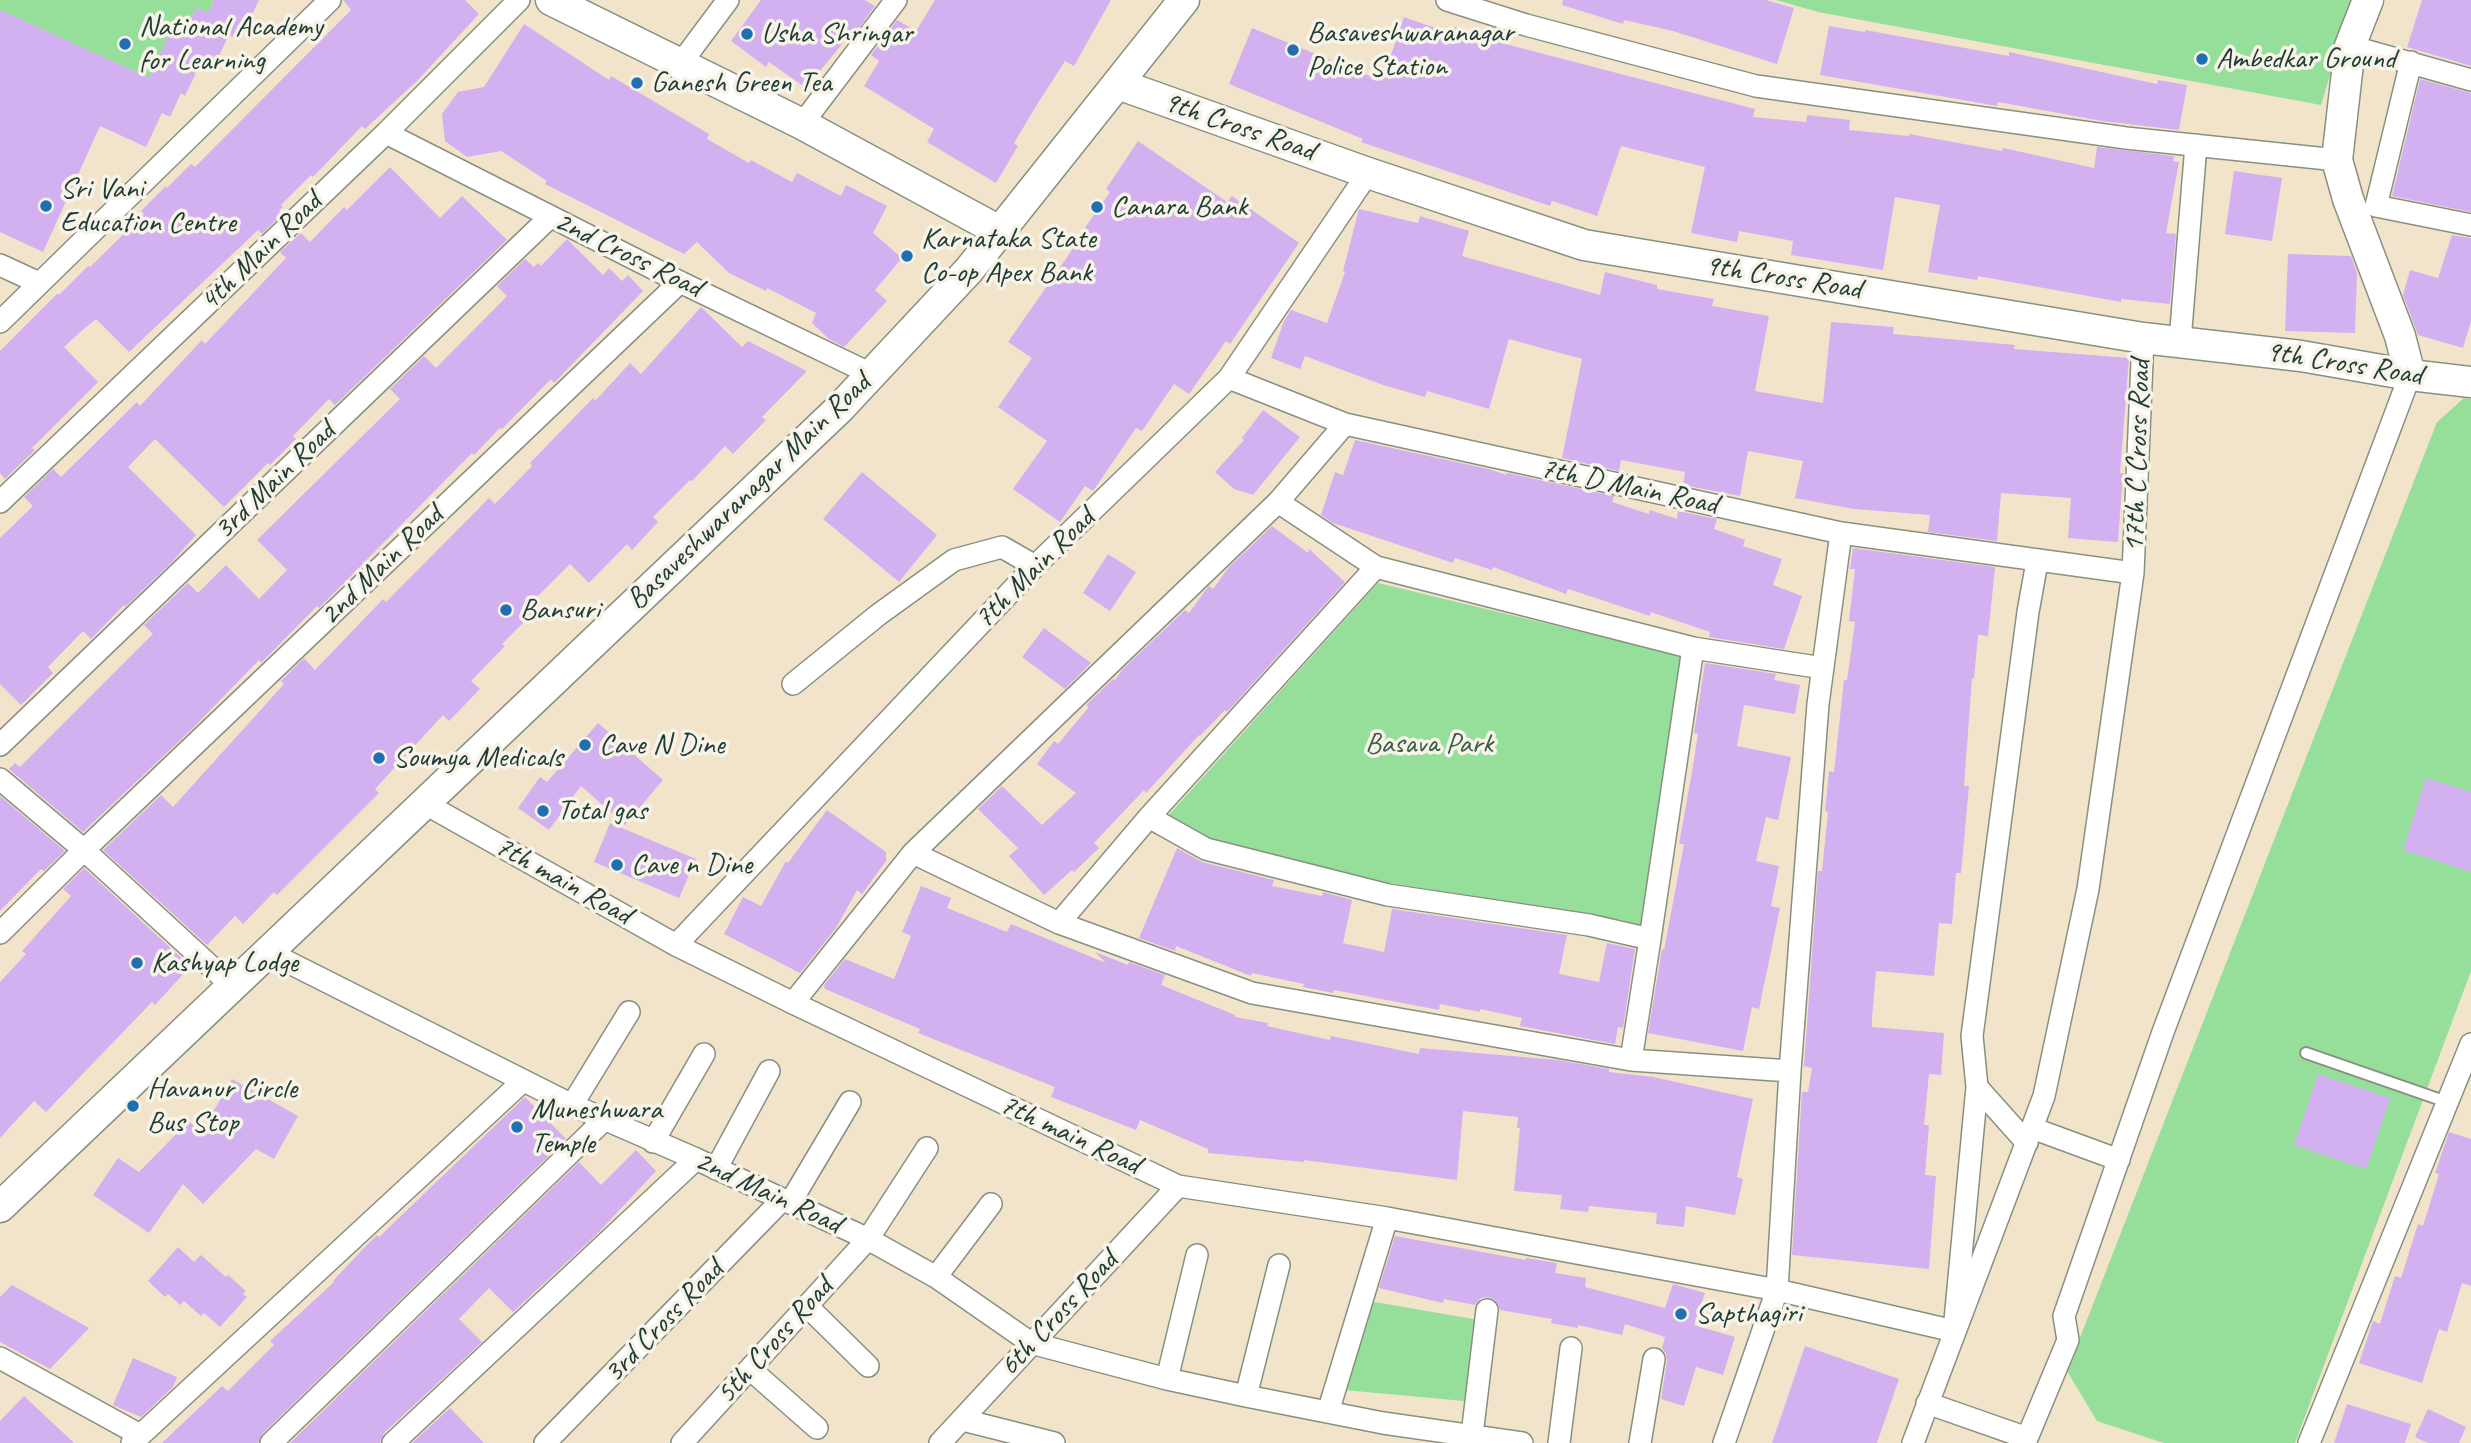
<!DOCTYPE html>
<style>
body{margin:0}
canvas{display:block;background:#f2e4cb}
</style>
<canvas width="2471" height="1443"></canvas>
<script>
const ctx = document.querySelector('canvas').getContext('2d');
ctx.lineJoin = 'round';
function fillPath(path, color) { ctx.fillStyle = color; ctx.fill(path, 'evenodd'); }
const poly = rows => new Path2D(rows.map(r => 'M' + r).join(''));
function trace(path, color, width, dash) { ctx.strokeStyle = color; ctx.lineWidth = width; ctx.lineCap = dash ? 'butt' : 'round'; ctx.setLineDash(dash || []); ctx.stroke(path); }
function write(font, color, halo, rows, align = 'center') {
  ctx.font = font + ' Caveat,sans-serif'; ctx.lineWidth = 7; ctx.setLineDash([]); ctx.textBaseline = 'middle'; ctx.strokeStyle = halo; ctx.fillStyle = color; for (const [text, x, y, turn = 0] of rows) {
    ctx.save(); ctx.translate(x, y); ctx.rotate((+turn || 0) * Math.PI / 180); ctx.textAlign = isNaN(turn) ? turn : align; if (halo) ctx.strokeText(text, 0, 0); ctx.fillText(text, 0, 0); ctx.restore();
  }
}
const green = poly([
 [0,0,214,0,208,13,196,8,182,38,149,78,0,10],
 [1776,0,2352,0,2321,105,1818,12],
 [2464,398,2471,399,2471,971,2295,1443,2164,1443,2097,1421,2067,1371,2437,422],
 [1378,583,1681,656,1644,926,1622,920,1384,882,1208,843,1167,817],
 [1369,1301,1479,1320,1464,1401,1344,1390]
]);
const building = poly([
 [214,0,259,0,240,40,229,35,215,64,203,58,185,96,181,93,170,117,162,113,146,147,100,126,43,252,0,232,0,10,149,78,170,32,182,38,196,8,208,13],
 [343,0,465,0,479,14,418,80,365,129,362,126,313,177,311,175,281,205,283,207,279,210,282,214,262,234,258,230,129,352,96,319,79,333,64,347,98,382,32,448,35,450,5,479,0,473,0,351,57,294,60,294,88,266,90,267,144,214,141,211,166,186,167,188,191,164,195,167,351,10],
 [761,0,865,0,875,6,850,40,847,38,806,88,769,62,766,67,731,41],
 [935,0,1111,0,1074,66,1065,61,1038,103,1014,143,1018,146,996,183,927,142,934,129,864,86,879,61,871,55,897,20,916,31],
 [1563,0,1766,0,1794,8,1777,64,1673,31,1624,20,1623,24,1562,5],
 [2422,0,2471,0,2471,66,2407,47],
 [1404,17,1452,34,1455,27,1494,39,1494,41,1755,109,1753,117,1806,122,1807,115,1850,120,1849,130,1909,136,1909,134,2002,151,2003,148,2094,168,2097,147,2174,156,2173,161,2179,162,2166,233,2176,234,2170,304,2121,299,2121,302,1978,276,1977,280,1928,272,1940,205,1895,197,1883,270,1791,255,1793,241,1739,231,1737,242,1691,233,1705,167,1621,146,1597,216,1552,201,1550,206,1361,142,1363,139,1229,84,1252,28,1382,81],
 [524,24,609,80,611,76,709,134,707,139,749,163,751,160,792,182,797,173,841,196,846,185,887,206,873,233,902,258,875,290,887,301,844,347,829,339,812,323,816,313,767,288,766,291,729,273,697,242,684,254,545,184,547,181,501,151,467,157,445,141,442,114,458,92,484,87],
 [1829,26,1865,32,1865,30,2009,56,2009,52,2157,84,2158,80,2187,85,2179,130,2102,121,1998,102,1997,106,1820,75],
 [2420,79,2471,93,2471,212,2392,196],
 [1138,141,1227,202,1232,196,1299,243,1230,344,1226,341,1189,394,1174,384,1142,431,1136,428,1093,491,1085,486,1060,522,1013,489,1047,441,998,407,1032,358,1008,342,1079,240,1077,239,1110,192,1106,189],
 [390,167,440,218,462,196,507,240,335,405,329,399,293,436,296,439,270,465,268,463,224,507,155,439,128,467,196,535,171,563,125,607,124,605,91,639,83,631,48,667,53,673,21,705,0,684,0,538,33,506,24,497,53,469,61,477,137,402,140,406,202,340,205,344,286,258,280,252,301,233,310,242,344,207,347,210],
 [2234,171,2282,178,2272,241,2225,234],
 [1359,209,1418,223,1420,216,1469,231,1462,256,1600,295,1605,272,1657,285,1657,289,1714,299,1712,306,1769,316,1755,391,1823,403,1831,322,1894,327,1893,334,2015,345,2014,349,2129,358,2120,473,2123,473,2118,542,2068,538,2071,498,2001,493,1997,541,1928,532,1930,515,1854,509,1795,498,1803,461,1748,451,1740,496,1683,485,1685,472,1621,460,1619,471,1562,458,1582,359,1509,339,1489,409,1427,391,1425,397,1383,385,1305,356,1300,369,1271,358,1284,321,1291,310,1327,323,1345,272,1343,271],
 [2452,235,2471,238,2471,321,2463,348,2418,335,2403,295,2410,270,2438,278],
 [567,239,603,275,609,268,622,281,628,275,643,291,554,383,551,379,502,429,500,428,474,455,472,453,331,596,319,608,317,606,261,663,259,660,192,729,83,832,9,769,15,763,20,767,153,634,144,625,188,583,198,593,226,565,259,599,287,570,257,540,400,399,390,389,424,356,436,368,507,296,497,286,525,259,534,267,538,263,541,266],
 [2288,254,2351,256,2357,273,2355,333,2285,331],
 [701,307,742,347,748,341,807,371,762,417,766,420,733,454,725,446,692,481,690,480,653,517,658,522,632,550,627,544,589,583,570,564,533,601,539,607,502,644,505,646,471,681,480,689,449,721,443,715,375,789,379,793,277,895,274,892,243,924,235,916,207,945,103,850,161,795,173,807,284,684,281,681,304,658,315,670,383,599,386,602,489,498,495,504,532,466,530,463,593,398,595,401,630,363,641,374],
 [1263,410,1300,437,1253,495,1234,489,1215,472,1244,440,1242,438],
 [1355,440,1489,469,1506,475,1507,473,1614,496,1612,502,1649,514,1650,510,1677,519,1678,511,1717,519,1714,529,1745,540,1743,546,1782,559,1773,585,1802,596,1784,649,1709,637,1710,632,1651,612,1650,616,1568,589,1566,594,1493,567,1492,570,1455,558,1453,563,1333,523,1321,515,1335,472,1343,475],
 [862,472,937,535,899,582,823,519],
 [1272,526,1308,553,1309,549,1345,582,1227,712,1225,710,1200,736,1199,735,1146,793,1144,790,1094,843,1099,848,1074,872,1072,870,1044,895,1009,856,1018,848,978,809,1002,786,1042,825,1076,793,1037,764,1054,741,1058,744,1089,707,1086,705,1113,679,1115,680,1123,669,1185,610,1189,613,1205,591,1209,586,1213,589,1229,567],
 [1853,548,1995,567,1988,636,1978,635,1974,679,1972,678,1964,786,1969,786,1961,873,1956,873,1952,924,1939,923,1934,976,1876,971,1872,1019,1872,1027,1944,1033,1941,1075,1929,1074,1924,1125,1929,1125,1925,1175,1936,1176,1929,1269,1792,1255,1802,1092,1808,1092,1812,1068,1804,1066,1818,871,1822,871,1828,812,1825,811,1829,771,1834,772,1844,680,1847,680,1855,622,1849,621,1855,569,1850,569],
 [1108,554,1136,572,1110,611,1083,593],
 [1044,628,1091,663,1065,689,1022,657],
 [1705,663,1776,674,1774,680,1800,685,1795,714,1744,705,1737,746,1791,757,1778,820,1766,817,1756,861,1779,866,1771,906,1780,908,1759,1009,1752,1007,1743,1051,1648,1033,1662,949,1664,950,1684,844,1679,844,1692,772,1698,734,1694,733],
 [598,723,663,780,625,825,581,786,549,830,518,808,540,777,547,782],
 [2426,778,2471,792,2471,872,2403,850],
 [0,796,65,851,44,871,41,869,0,911],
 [827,810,886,852,886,861,862,894,857,890,836,928,800,973,724,934,743,897,761,906,786,861,788,863],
 [610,823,696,859,679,898,594,862],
 [1177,848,1202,862,1274,880,1272,886,1322,896,1323,892,1352,900,1343,943,1384,952,1392,909,1567,935,1559,974,1599,982,1607,943,1635,949,1623,1028,1618,1027,1615,1044,1520,1026,1522,1018,1480,1009,1480,1012,1440,1004,1439,1010,1334,990,1333,993,1303,987,1304,984,1252,973,1251,976,1176,946,1175,951,1139,938],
 [84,868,189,965,185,970,186,971,155,1005,152,1002,46,1112,34,1101,0,1138,0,982,26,954,22,951,71,896,63,889],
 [921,886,951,898,947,908,1007,932,1011,924,1106,963,1095,952,1128,965,1129,962,1165,975,1161,985,1235,1015,1235,1017,1268,1023,1267,1026,1330,1040,1331,1036,1419,1054,1420,1048,1558,1060,1609,1069,1609,1072,1653,1077,1753,1099,1737,1177,1743,1179,1735,1215,1686,1206,1684,1227,1656,1224,1657,1213,1589,1206,1588,1212,1560,1209,1562,1195,1514,1191,1520,1128,1517,1128,1518,1117,1463,1111,1457,1180,1304,1160,1304,1162,1208,1153,1208,1149,1140,1120,1136,1130,1090,1112,1051,1097,1055,1087,918,1033,920,1029,825,989,824,985,845,959,894,979,911,936,902,932],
 [2318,1074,2390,1098,2366,1169,2294,1145],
 [232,1079,298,1116,274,1159,256,1149,203,1204,183,1184,149,1233,93,1195,118,1158,139,1172,189,1121,201,1133],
 [525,1097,566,1139,262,1434,258,1443,162,1443,222,1386,228,1391,274,1345,270,1341,334,1282,333,1281,363,1249,377,1235,379,1237],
 [2449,1132,2471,1139,2471,1286,2462,1283,2447,1332,2439,1329,2422,1383,2359,1363,2373,1321,2380,1324,2395,1276,2401,1278,2418,1224,2423,1226,2439,1174,2435,1173],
 [636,1150,656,1171,596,1235,513,1312,489,1288,459,1319,482,1342,384,1433,380,1443,290,1443,579,1162,601,1185],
 [1395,1236,1526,1260,1526,1258,1557,1263,1555,1273,1586,1278,1585,1287,1665,1308,1673,1284,1705,1293,1694,1325,1735,1337,1723,1375,1696,1367,1684,1406,1661,1399,1667,1361,1666,1354,1662,1348,1665,1337,1625,1324,1622,1335,1578,1325,1578,1328,1551,1323,1552,1319,1500,1310,1495,1300,1489,1297,1481,1298,1475,1305,1444,1299,1443,1303,1379,1288],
 [178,1247,194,1262,201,1255,226,1277,228,1275,246,1291,243,1294,247,1297,220,1327,204,1313,201,1316,184,1301,180,1305,168,1294,165,1297,148,1281],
 [12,1285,89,1328,50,1369,0,1342,0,1297],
 [1805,1346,1899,1379,1877,1443,1772,1443],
 [133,1358,177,1377,173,1387,141,1417,113,1405],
 [24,1396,74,1443,0,1443,0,1421],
 [2347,1404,2411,1424,2405,1443,2334,1443],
 [450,1408,484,1443,412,1443],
 [2428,1409,2466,1427,2459,1443,2428,1443,2415,1437]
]);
const lane = poly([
 [2306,1053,2447,1102]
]);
const street = poly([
 [1447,0,1526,25,1756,86,2126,138,2337,160],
 [2350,46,2471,80],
 [2411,62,2376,206,2471,225],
 [681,63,728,0],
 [802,124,896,0],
 [386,133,680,282,871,374],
 [0,265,39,283],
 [0,322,330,0],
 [2180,341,2196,145],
 [1229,378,1345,424,1841,533,2133,573],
 [0,502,386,133,519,0],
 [1693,648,1823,668],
 [793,684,878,615,954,560,1002,547,1035,566],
 [0,745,550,217],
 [0,779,84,850,680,282],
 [424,803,676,945,793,1003,1178,1186,1387,1218,1777,1290,1954,1331,1977,1087],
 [1149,817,1206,849,1388,895,1589,925,1650,939,1693,648,1376,567],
 [913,853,1059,923,1252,993,1631,1060,1790,1071],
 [1059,923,1149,817,1376,567,1278,502],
 [0,933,84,850,231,985],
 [676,945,1035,566,1229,378,1368,173],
 [268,952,572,1105,696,1159,868,1239,936,1277,1031,1343,1167,1379,1246,1396,1383,1423,1522,1443],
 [793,1003,913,853,1278,502,1345,424],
 [1631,1060,1650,939],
 [572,1105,629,1012],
 [2032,1128,2119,1160],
 [653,1142,704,1054],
 [2027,1143,1977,1087,1972,1036,2028,612,2037,562],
 [716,1169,769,1071],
 [790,1203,850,1102],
 [936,1277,991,1204],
 [807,1306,868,1366],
 [0,1358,140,1435],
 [750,1369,817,1428],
 [1167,1379,1197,1255],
 [1246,1396,1279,1265],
 [1927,1403,2027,1438],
 [1328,1412,1387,1218],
 [963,1420,1054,1443],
 [1472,1435,1487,1310],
 [132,1443,523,1081],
 [271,1443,604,1120],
 [393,1443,696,1159],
 [545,1443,782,1200],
 [682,1443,868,1239,927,1148],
 [940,1443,1178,1186],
 [1559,1443,1571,1348],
 [1640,1443,1654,1359],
 [1724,1443,1777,1290,1790,1071,1818,704,1841,533],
 [1913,1443,2044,1096,2088,889,2133,573,2143,338],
 [2025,1443,2068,1340,2064,1316,2163,1032,2410,375],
 [2309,1443,2471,1044]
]);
const secondary = poly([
 [551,0,802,124,1001,232],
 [2368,0,2350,46,2337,160,2348,199,2400,336,2410,375],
 [1118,84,1368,173,1584,245,2143,338,2301,356,2410,375,2471,382],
 [0,1207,839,409,969,270,1184,0]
]);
const markers = [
 [747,34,7,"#1f6fb2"],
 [125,44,7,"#1f6fb2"],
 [1293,50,7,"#1f6fb2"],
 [2202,59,7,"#1f6fb2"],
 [637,83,7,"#1f6fb2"],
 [46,206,7,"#1f6fb2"],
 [1097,207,7,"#1f6fb2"],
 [907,256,7,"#1f6fb2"],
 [506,610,7,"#1f6fb2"],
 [585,745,7,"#1f6fb2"],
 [379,758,7,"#1f6fb2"],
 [543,811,7,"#1f6fb2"],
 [617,865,7,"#1f6fb2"],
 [137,963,7,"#1f6fb2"],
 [133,1106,7,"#1f6fb2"],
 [517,1127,7,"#1f6fb2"],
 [1681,1314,7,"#1f6fb2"]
];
const poiNames = [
 ["National Academy",139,27],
 ["for Learning",139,61],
 ["Basaveshwaranagar",1307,33],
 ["Police Station",1307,67],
 ["Usha Shringar",761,34],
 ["Ambedkar Ground",2216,59],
 ["Ganesh Green Tea",651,83],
 ["Sri Vani",60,189],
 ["Education Centre",60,223],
 ["Canara Bank",1111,207],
 ["Karnataka State",921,239],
 ["Co-op Apex Bank",921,273],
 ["Bansuri",520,610],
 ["Cave N Dine",599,745],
 ["Soumya Medicals",393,758],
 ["Total gas",557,811],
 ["Cave n Dine",631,865],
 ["Kashyap Lodge",151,963],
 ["Havanur Circle",147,1089],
 ["Bus Stop",147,1123],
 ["Muneshwara",531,1110],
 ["Temple",531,1144],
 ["Sapthagiri",1695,1314]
];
const streetNames = [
 ["9th Cross Road",1239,127,19],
 ["4th Main Road",261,252,-44],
 ["2nd Cross Road",628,255,26],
 ["9th Cross Road",1783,278,9],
 ["9th Cross Road",2344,364,9],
 ["17th C Cross Road",2138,456,-88],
 ["3rd Main Road",275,481,-44],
 ["7th D Main Road",1629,487,12],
 ["Basaveshwaranagar Main Road",749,492,-44],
 ["2nd Main Road",382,566,-44],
 ["7th Main Road",1035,569,-45],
 ["7th main Road",563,881,29],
 ["7th main Road",1070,1135,25],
 ["2nd Main Road",768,1193,25],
 ["6th Cross Road",1059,1314,-47],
 ["3rd Cross Road",664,1322,-46],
 ["5th Cross Road",775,1341,-48]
];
const parkNames = [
 ["Basava Park",1429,744]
];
fillPath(green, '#95df9a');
fillPath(building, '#d3b0f0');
trace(lane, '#889080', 14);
trace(street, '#889080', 24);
trace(secondary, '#889080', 33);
trace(lane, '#fff', 10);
trace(street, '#fff', 21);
trace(secondary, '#fff', 30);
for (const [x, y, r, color] of markers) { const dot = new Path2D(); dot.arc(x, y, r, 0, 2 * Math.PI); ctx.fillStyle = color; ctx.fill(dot); trace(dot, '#f7f3e8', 2.5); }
write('30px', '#1f3d34', '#f7f3e8', poiNames, 'left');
write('30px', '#1f3d34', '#f7f3e8', streetNames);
write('30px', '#375d48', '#f7f3e8', parkNames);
</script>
